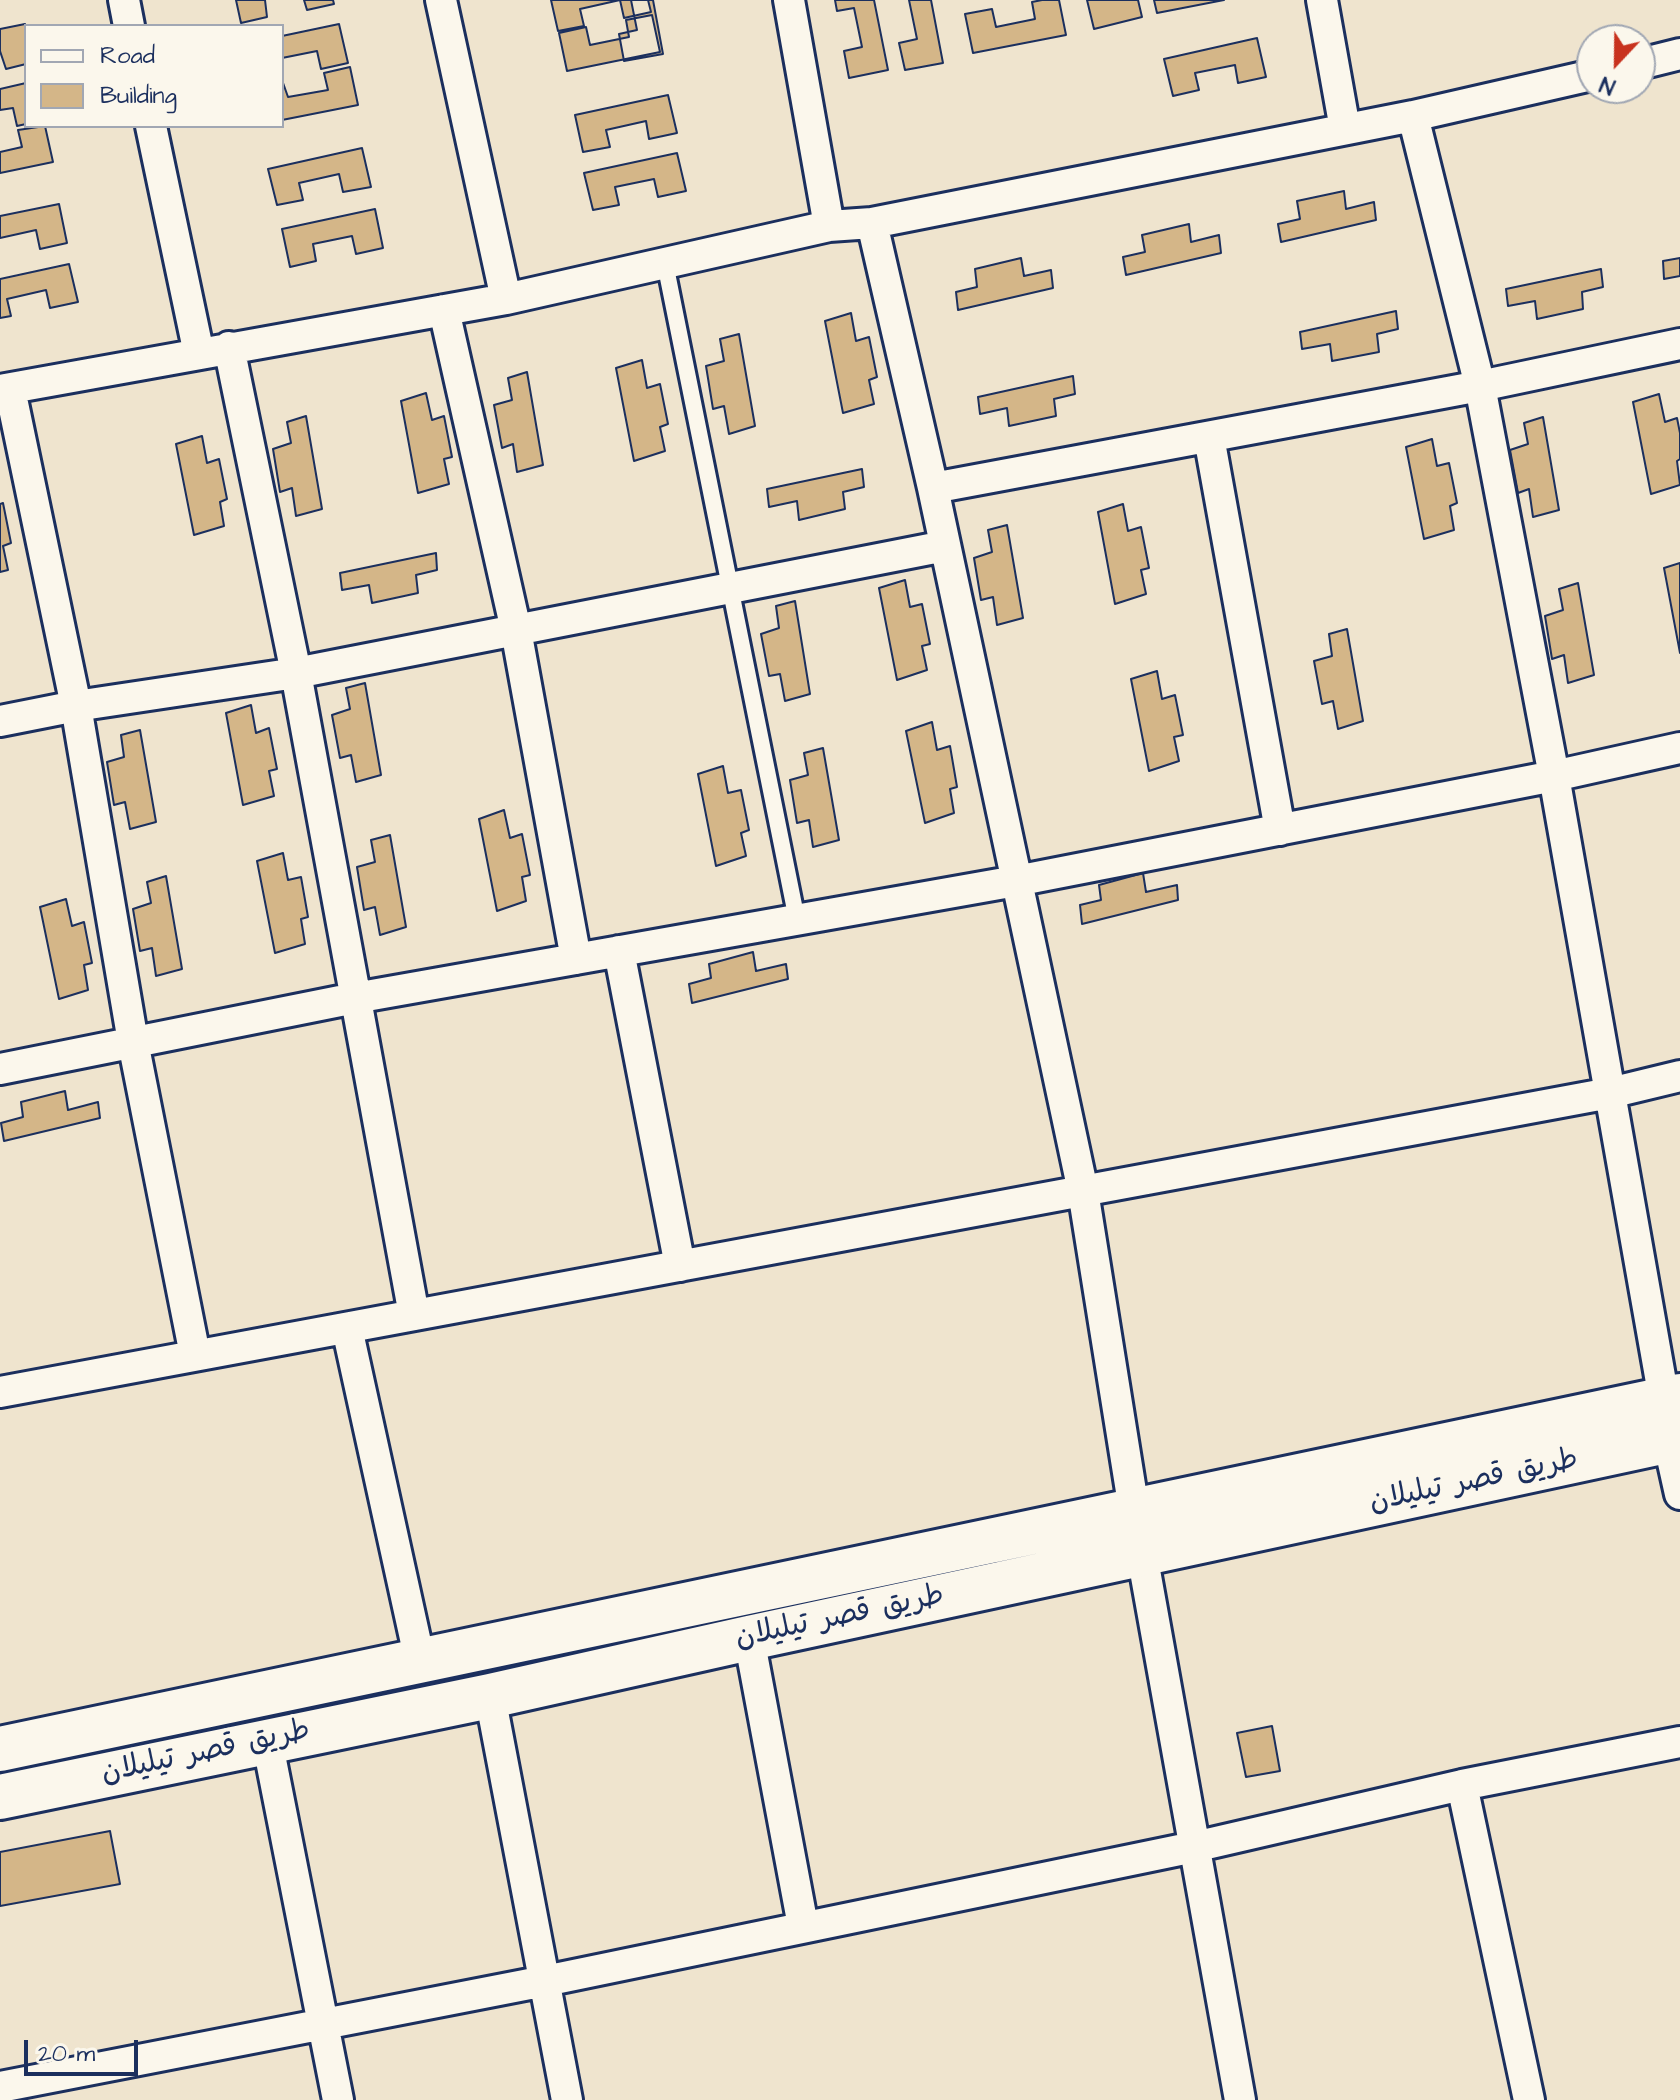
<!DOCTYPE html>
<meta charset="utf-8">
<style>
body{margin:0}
#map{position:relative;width:1680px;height:2100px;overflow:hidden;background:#efe4ce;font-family:"Architects Daughter",sans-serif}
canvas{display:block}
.legend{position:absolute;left:24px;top:24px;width:260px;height:104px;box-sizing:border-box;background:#fbf7ec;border:2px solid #a1a7b3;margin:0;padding:10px 14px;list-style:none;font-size:24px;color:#1b2f5e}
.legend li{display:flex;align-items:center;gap:16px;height:40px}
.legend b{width:40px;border:2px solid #a1a7b3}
.north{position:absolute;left:1576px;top:24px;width:80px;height:80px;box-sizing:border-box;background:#fbf7ec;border:2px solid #a1a7b3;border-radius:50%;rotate:202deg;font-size:22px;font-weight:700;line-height:32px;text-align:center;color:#1b2f5e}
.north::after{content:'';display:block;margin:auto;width:28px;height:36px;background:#c8321e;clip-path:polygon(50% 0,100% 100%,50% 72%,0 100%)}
.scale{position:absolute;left:24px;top:2040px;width:114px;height:36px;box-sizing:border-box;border:4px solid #1b2f5e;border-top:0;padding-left:10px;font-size:24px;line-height:28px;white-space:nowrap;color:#1b2f5e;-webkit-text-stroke:6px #fbf7ec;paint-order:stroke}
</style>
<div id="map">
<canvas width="1680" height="2100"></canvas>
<ul class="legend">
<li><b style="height:10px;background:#fbf7ec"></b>Road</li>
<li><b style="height:22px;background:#d4b688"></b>Building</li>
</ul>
<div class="north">N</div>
<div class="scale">20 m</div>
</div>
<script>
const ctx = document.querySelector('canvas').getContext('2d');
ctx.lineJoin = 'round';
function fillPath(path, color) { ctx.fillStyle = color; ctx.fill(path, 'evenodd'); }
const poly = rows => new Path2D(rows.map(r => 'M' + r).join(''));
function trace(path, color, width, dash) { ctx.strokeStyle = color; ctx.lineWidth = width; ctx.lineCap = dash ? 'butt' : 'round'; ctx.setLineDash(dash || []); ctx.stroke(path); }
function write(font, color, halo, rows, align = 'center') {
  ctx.font = font + ' "Architects Daughter","Playpen Sans Arabic",sans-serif'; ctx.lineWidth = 7; ctx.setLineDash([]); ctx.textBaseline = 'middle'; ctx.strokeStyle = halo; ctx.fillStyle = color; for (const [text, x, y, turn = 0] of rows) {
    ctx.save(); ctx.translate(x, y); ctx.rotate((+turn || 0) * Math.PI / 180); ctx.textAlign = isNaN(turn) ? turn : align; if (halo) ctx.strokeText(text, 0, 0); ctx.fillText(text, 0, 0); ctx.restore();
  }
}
const building = poly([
 [236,0,265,0,267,17,241,23,236,0],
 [304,0,333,0,334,4,307,10,304,0],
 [551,0,648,0,651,12,624,18,620,0,580,9,584,26,558,31,551,0],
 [631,0,653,0,663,54,624,61,619,34,637,30,631,0],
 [835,0,874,0,888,70,849,78,844,51,862,47,854,8,837,11,835,0],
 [909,0,931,0,943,63,905,70,899,43,917,39,909,0],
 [1042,0,1059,0,1066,35,973,53,965,14,992,9,996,27,1035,19,1032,2,1042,0],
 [1087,0,1138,0,1142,17,1094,29,1087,0],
 [1154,0,1224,0,1157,13,1154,0],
 [652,15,660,52,567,71,559,33,586,27,590,45,629,37,626,20,652,15],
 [25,24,26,64,6,69,0,51,0,29,25,24],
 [339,24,348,63,321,69,317,51,282,58,282,36,339,24],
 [1257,38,1266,77,1238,83,1235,65,1195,73,1199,90,1173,96,1164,59,1257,38],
 [350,67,358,105,282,120,282,80,288,97,328,90,324,73,350,67],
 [26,83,26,124,17,126,13,108,0,110,0,89,26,83],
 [668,95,677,133,649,139,646,121,606,130,610,147,583,152,575,115,668,95],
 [45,126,53,162,0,173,0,152,22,147,18,130,45,126],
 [362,148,371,187,343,192,339,174,299,183,303,200,277,205,268,169,362,148],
 [677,153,686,191,658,197,654,179,615,187,619,205,593,210,584,173,677,153],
 [1344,191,1346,209,1374,202,1376,220,1281,242,1278,224,1300,219,1297,201,1344,191],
 [59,204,67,243,40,249,36,230,0,238,0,216,59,204],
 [375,209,383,248,356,254,352,236,313,244,316,261,290,267,282,229,375,209],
 [1189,224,1191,242,1219,235,1221,253,1126,275,1123,257,1145,252,1142,235,1189,224],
 [1021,258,1024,276,1051,270,1053,288,958,310,956,292,977,287,975,269,1021,258],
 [1680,258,1680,276,1664,279,1663,261,1680,258],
 [69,264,78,302,50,308,46,290,7,299,11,316,0,318,0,279,69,264],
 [1601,269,1603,287,1582,292,1583,309,1537,319,1535,301,1508,306,1506,289,1601,269],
 [1396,311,1398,329,1377,334,1379,352,1332,361,1330,344,1302,349,1300,332,1396,311],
 [851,313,856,341,869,337,877,377,869,380,874,404,843,413,825,321,851,313],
 [739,334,755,426,729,434,724,406,713,409,706,366,724,361,720,339,739,334],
 [642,360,647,388,660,384,668,424,660,427,665,451,634,461,616,368,642,360],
 [527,372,543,465,517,472,513,444,502,448,494,405,512,400,508,378,527,372],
 [1073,376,1075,394,1054,399,1056,416,1009,426,1007,408,980,414,978,397,1073,376],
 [426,393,432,420,444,416,452,457,444,459,449,484,418,493,401,401,426,393],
 [1659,394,1665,422,1677,418,1680,433,1680,459,1677,461,1680,485,1651,494,1633,402,1659,394],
 [306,416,322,509,296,516,292,488,280,492,273,449,291,443,287,422,306,416],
 [1543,417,1559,510,1533,517,1529,489,1518,493,1510,450,1528,444,1524,423,1543,417],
 [202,436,207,463,219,459,227,499,220,502,224,526,194,535,176,444,202,436],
 [1432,439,1437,466,1449,463,1457,503,1450,506,1454,530,1424,539,1406,447,1432,439],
 [862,469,864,487,843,492,845,509,799,520,797,501,769,507,767,489,862,469],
 [3,503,11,543,3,546,8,570,0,572,0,504,3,503],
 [1123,504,1128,531,1141,527,1149,568,1141,570,1146,594,1115,604,1098,512,1123,504],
 [1007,525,1023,618,997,625,993,597,981,600,974,558,992,552,988,530,1007,525],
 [436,553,437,570,416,575,418,593,372,603,369,585,342,590,340,573,436,553],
 [1680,563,1680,653,1664,568,1680,563],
 [905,580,910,607,922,604,930,644,922,646,927,670,897,680,879,588,905,580],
 [1578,583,1594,675,1568,683,1564,655,1552,659,1545,616,1563,610,1559,589,1578,583],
 [795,601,810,694,785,701,780,674,769,676,761,634,779,628,776,606,795,601],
 [1347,629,1363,721,1338,729,1333,701,1322,704,1314,661,1332,656,1329,634,1347,629],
 [1157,671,1162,699,1175,695,1183,735,1174,737,1179,761,1149,771,1131,679,1157,671],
 [365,683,381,775,356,782,351,755,340,758,332,715,350,709,346,688,365,683],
 [251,705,256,733,269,728,277,769,269,771,274,796,243,805,226,713,251,705],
 [932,722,937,750,950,746,957,787,950,789,954,813,925,823,906,731,932,722],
 [140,730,156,822,130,829,125,802,114,805,107,762,124,757,121,735,140,730],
 [823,748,839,840,813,847,809,820,797,823,790,780,808,775,804,753,823,748],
 [723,766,728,793,741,790,749,830,741,833,746,856,716,866,698,774,723,766],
 [504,810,510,838,522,834,530,875,522,877,526,901,497,911,479,819,504,810],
 [390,835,406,927,380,935,375,907,364,910,357,867,375,862,371,840,390,835],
 [283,853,288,880,301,877,308,917,301,919,305,944,275,953,257,861,283,853],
 [1143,873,1146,892,1177,885,1178,900,1082,924,1080,905,1101,900,1099,885,1143,873],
 [166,876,182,969,156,976,152,948,140,951,133,909,151,903,147,882,166,876],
 [66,899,72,926,84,922,92,963,84,965,88,990,59,999,40,907,66,899],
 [753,952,756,971,786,964,788,979,692,1003,689,984,711,978,709,964,753,952],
 [65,1091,68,1110,98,1102,100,1118,4,1141,1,1123,23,1117,21,1102,65,1091],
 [1272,1726,1280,1771,1246,1777,1237,1733,1272,1726],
 [110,1831,120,1884,0,1906,0,1852,110,1831]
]);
const service = poly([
 [665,263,797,920]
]);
const minor = poly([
 [124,0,129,26],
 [441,0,506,299],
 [789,0,829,226],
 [1322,0,1345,129],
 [1640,64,1680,54],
 [1413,116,1480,386,1554,776,1664,1399],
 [151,126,199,354],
 [872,223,933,488,1083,1191,1134,1510],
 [444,310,516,630,576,959],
 [229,347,296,673,414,1315],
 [10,389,76,706,133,1042,195,1355],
 [0,390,506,299,829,226,872,223,1413,116,1592,75],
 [1209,437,1280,830],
 [933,488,1480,386,1680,344],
 [0,721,76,706,296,673,945,546],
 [619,951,680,1266],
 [0,1069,355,998,1016,881,1554,776,1680,748],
 [347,1328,420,1661],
 [0,1392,1610,1093,1680,1076],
 [1668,1440,1680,1494],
 [1142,1554,1240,2100],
 [749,1638,803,1926],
 [490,1696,567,2100],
 [267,1740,338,2100],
 [1462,1785,1529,2100],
 [0,2087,545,1981,1194,1847,1462,1785,1680,1742]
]);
const secondary = poly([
 [0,1749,1680,1396],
 [0,1797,490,1696,749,1638,1680,1438]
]);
const streetNames = [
 ["طريق قصر تيليلان",1474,1482,-12],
 ["طريق قصر تيليلان",840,1618,-12],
 ["طريق قصر تيليلان",206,1753,-12]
];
fillPath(building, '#d4b688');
trace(building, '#1b2f5e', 2);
trace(service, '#1b2f5e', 22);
trace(minor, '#1b2f5e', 36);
trace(secondary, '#1b2f5e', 50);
trace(service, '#fbf7ec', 16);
trace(minor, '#fbf7ec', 30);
trace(secondary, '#fbf7ec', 44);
write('30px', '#1b2f5e', '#fbf7ec', streetNames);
</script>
